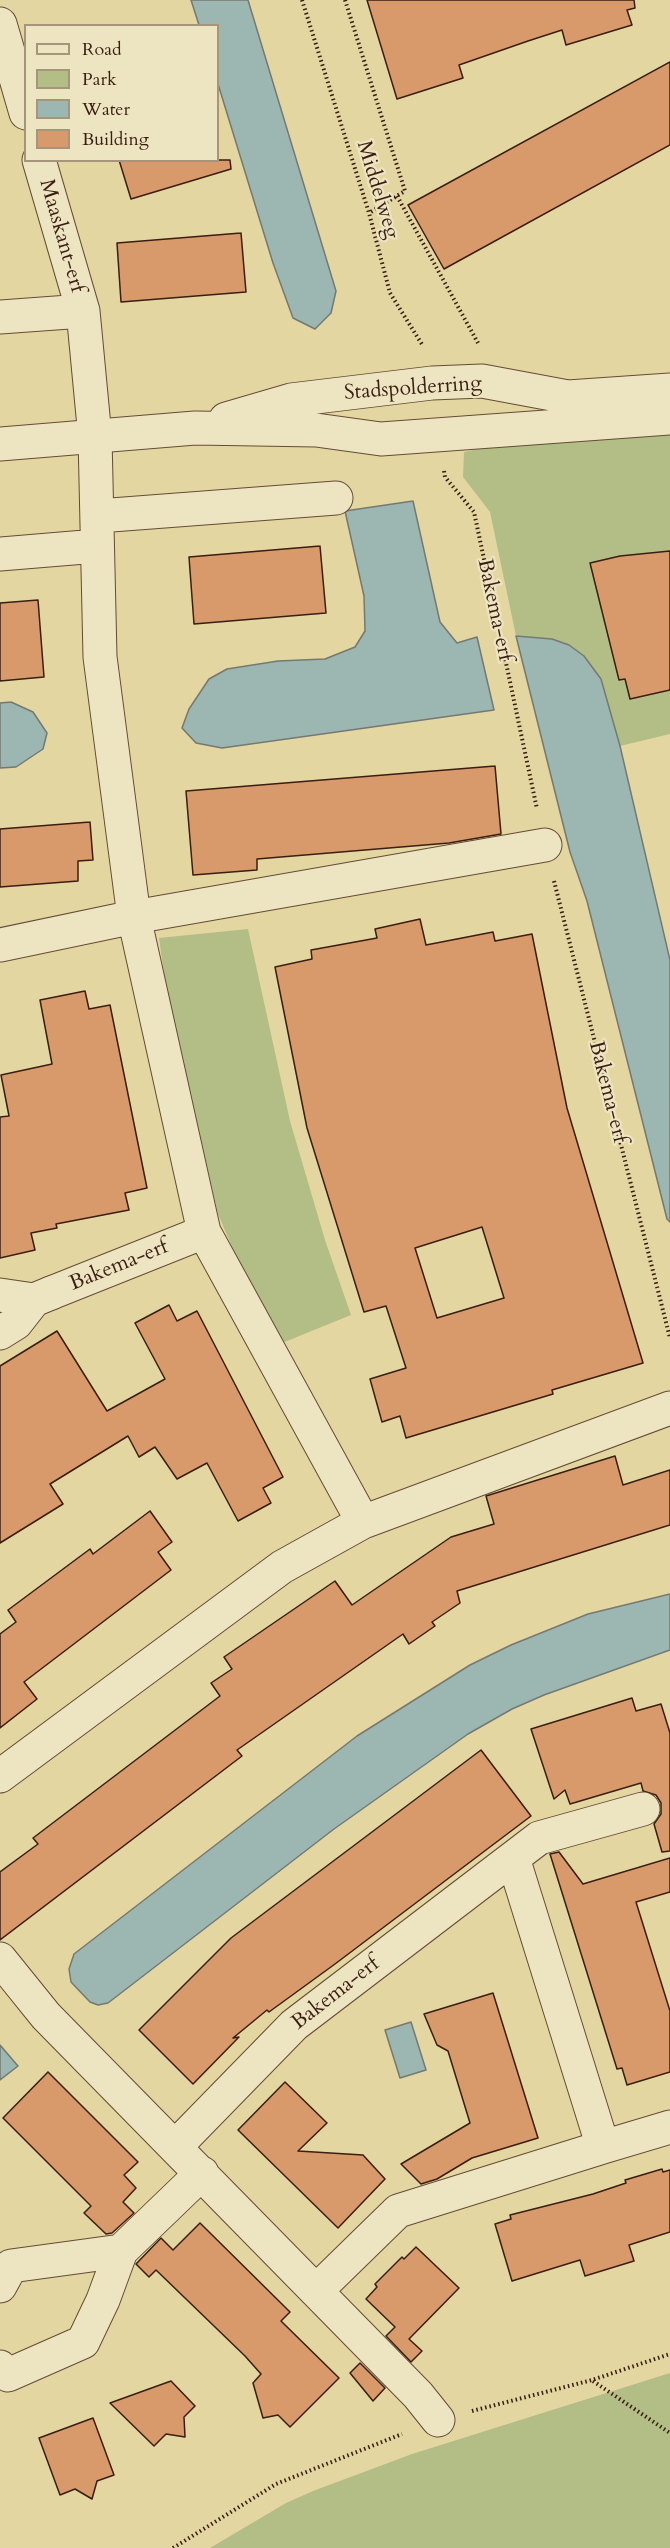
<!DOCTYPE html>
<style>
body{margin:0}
#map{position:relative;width:670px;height:2548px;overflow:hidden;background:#e4d6a1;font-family:Cardo,serif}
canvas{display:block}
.legend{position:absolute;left:24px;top:24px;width:195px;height:138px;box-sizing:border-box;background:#ede4c2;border:2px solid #a5957b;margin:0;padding:8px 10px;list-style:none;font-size:18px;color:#391e11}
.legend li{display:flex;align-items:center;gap:12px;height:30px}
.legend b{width:30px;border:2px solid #a5957b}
</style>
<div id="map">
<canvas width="670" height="2548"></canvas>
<ul class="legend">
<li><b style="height:8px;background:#ede4c2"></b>Road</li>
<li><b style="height:16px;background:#b2be86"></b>Park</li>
<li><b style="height:16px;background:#9cb6b2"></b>Water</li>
<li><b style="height:16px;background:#d89a6a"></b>Building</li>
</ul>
</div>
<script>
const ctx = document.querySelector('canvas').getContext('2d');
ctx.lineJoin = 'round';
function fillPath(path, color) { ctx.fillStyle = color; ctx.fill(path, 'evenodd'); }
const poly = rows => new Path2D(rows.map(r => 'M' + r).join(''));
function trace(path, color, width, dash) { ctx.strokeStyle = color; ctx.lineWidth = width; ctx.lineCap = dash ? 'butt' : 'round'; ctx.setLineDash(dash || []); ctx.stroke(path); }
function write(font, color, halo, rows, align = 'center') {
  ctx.font = font + ' Cardo,serif'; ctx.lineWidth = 4.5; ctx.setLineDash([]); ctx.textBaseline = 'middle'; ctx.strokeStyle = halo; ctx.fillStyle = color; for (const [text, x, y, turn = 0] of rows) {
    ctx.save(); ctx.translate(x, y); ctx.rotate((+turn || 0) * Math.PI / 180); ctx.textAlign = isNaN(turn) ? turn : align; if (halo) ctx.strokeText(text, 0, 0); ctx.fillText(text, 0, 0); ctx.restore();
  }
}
const green = poly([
 [670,432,670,734,620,746,601,679,552,639,516,636,490,512,463,477,464,452,505,443],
 [248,929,290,1121,325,1240,351,1315,282,1343,245,1277,218,1214,166,988,159,938],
 [670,2373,670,2548,210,2548,286,2503,313,2491,412,2454]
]);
const water = poly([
 [191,0,248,0,336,291,331,313,315,329,293,318,273,263,218,84,218,26,199,25,191,0],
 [413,501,440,622,457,643,477,637,494,710,222,748,196,743,182,728,189,709,209,679,227,669,278,661,325,659,355,647,365,631,364,596,345,511,413,501],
 [516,636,552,639,569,645,584,656,601,679,620,746,670,960,670,1222,667,1219,587,901,570,852,516,636],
 [11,702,33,712,47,733,43,749,16,767,0,768,0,703,11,702],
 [670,1594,670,1650,544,1695,512,1709,468,1734,334,1829,108,2003,98,2005,90,2002,71,1982,69,1969,74,1954,357,1736,470,1665,511,1645,588,1614,670,1594],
 [411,2022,426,2070,400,2078,385,2030,411,2022],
 [0,2045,18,2066,0,2080,0,2045]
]);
const building = poly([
 [367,0,634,0,635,8,627,10,632,25,566,45,562,30,528,41,459,65,463,78,397,99,367,0],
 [670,62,670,145,444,269,408,205,670,62],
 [119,160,230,160,231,169,131,199,119,160],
 [241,233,246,292,121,302,117,243,241,233],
 [320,546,326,613,194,624,189,557,320,546],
 [670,551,670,690,630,699,625,679,619,680,590,563,620,556,670,551],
 [38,600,44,677,0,681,0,603,38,600],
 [495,766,501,834,449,843,257,859,257,870,193,875,186,791,495,766],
 [90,822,93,860,78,861,78,881,0,887,0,829,90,822],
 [420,919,426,945,493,932,495,941,532,934,567,1108,643,1363,552,1390,553,1394,406,1438,400,1416,382,1422,370,1379,406,1368,386,1306,364,1312,307,1128,275,967,312,959,311,950,377,938,375,929,420,919],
 [482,1227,504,1298,437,1318,415,1248,482,1227],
 [85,991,89,1009,110,1005,147,1188,125,1193,129,1210,56,1224,57,1228,31,1233,35,1250,0,1258,0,1117,9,1116,1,1075,52,1064,40,1000,85,991],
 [169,1305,177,1321,197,1311,283,1477,263,1488,271,1503,238,1521,207,1463,177,1479,155,1447,139,1457,128,1436,50,1484,63,1504,0,1543,0,1366,57,1331,107,1411,165,1379,135,1323,169,1305],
 [615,1456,623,1485,670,1470,670,1525,457,1591,460,1603,432,1622,435,1626,409,1644,403,1634,237,1750,242,1756,0,1940,0,1872,38,1844,33,1838,220,1696,211,1683,232,1669,224,1657,335,1581,352,1605,451,1537,494,1524,486,1496,615,1456],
 [150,1511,172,1542,158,1552,171,1570,24,1682,37,1699,0,1728,0,1634,16,1622,8,1610,90,1549,93,1554,150,1511],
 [632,1698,636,1711,661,1704,670,1733,670,1851,662,1852,654,1824,661,1814,661,1803,656,1795,643,1791,641,1783,570,1804,565,1790,554,1799,531,1729,632,1698],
 [481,1750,531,1816,335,1964,269,2012,267,2010,233,2038,239,2037,193,2084,139,2030,231,1938,481,1750],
 [559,1852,583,1884,670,1858,670,1892,636,1902,670,2011,670,2072,627,2085,622,2068,617,2069,550,1854,559,1852],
 [493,1993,538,2138,472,2158,437,2179,421,2184,401,2164,470,2123,448,2051,437,2045,424,2014,493,1993],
 [48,2072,138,2162,124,2175,136,2188,123,2202,134,2213,112,2233,106,2234,84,2213,91,2206,3,2118,48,2072],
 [285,2082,327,2123,298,2151,363,2155,385,2179,338,2228,238,2130,285,2082],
 [662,2169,663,2172,670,2170,670,2232,629,2245,634,2261,585,2276,580,2260,512,2281,495,2224,511,2219,510,2215,593,2194,626,2183,625,2180,662,2169],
 [200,2223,290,2312,281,2321,339,2378,290,2427,278,2415,263,2418,253,2383,261,2374,245,2356,156,2270,149,2277,136,2264,161,2238,173,2250,200,2223],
 [416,2247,459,2288,409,2339,422,2351,411,2362,386,2336,395,2327,366,2299,377,2287,375,2284,402,2257,404,2259,416,2247],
 [360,2363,385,2388,373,2401,350,2373,360,2363],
 [171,2381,195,2406,184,2417,185,2437,166,2434,154,2446,110,2403,171,2381],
 [93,2418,114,2475,97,2481,92,2499,75,2489,60,2495,39,2438,93,2418]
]);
const path = poly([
 [302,0,369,213,390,293,423,346],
 [345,0,405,191,369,213],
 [397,196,478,343],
 [444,471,445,477,474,512,537,809],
 [554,881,670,1338],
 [593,2381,670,2433],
 [472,2411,592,2380,670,2354],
 [173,2548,276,2484,402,2434]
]);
const pedestrian = poly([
 [0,1295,34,1300,51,1293],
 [0,1333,16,1323,34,1300]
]);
const minor = poly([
 [0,24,26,113],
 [39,160,83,311,95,437,100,657,134,917,204,1232,363,1522],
 [0,317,83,311],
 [98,516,336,498],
 [0,554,97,546],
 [0,945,134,917,545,845],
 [51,1293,204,1232],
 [0,1776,282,1567,363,1522,670,1408],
 [0,1959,46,2016,418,2395,438,2420],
 [175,2147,294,2025,539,1838,643,1809],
 [603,2147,670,2127],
 [0,2286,11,2266,121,2251],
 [316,2291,398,2211,603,2147,513,1858],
 [0,2367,8,2375,83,2342,103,2300,121,2251,202,2173]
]);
const tertiary = poly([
 [226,419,291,400,432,383,482,381,568,397,670,390],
 [0,444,195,428,316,430,381,439,670,418]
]);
const streetNames = [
 ["Middelweg",377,190,73],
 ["Maaskant-erf",61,236,74],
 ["Stadspolderring",413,389,-4],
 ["Bakema-erf",494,610,78],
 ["Bakema-erf",607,1092,76],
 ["Bakema-erf",119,1266,-22],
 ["Bakema-erf",336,1994,-38]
];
fillPath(green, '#b2be86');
fillPath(water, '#9cb6b2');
trace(water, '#747972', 1.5);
fillPath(building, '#d89a6a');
trace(building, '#391e11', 1.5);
trace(pedestrian, '#644c35', 35);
trace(minor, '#644c35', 35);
trace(tertiary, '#644c35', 35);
trace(path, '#391e11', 4, [1.5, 3]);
trace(pedestrian, '#ede4c2', 33);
trace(minor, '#ede4c2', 33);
trace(tertiary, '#ede4c2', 33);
write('21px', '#391e11', '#ede4c2', streetNames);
</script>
